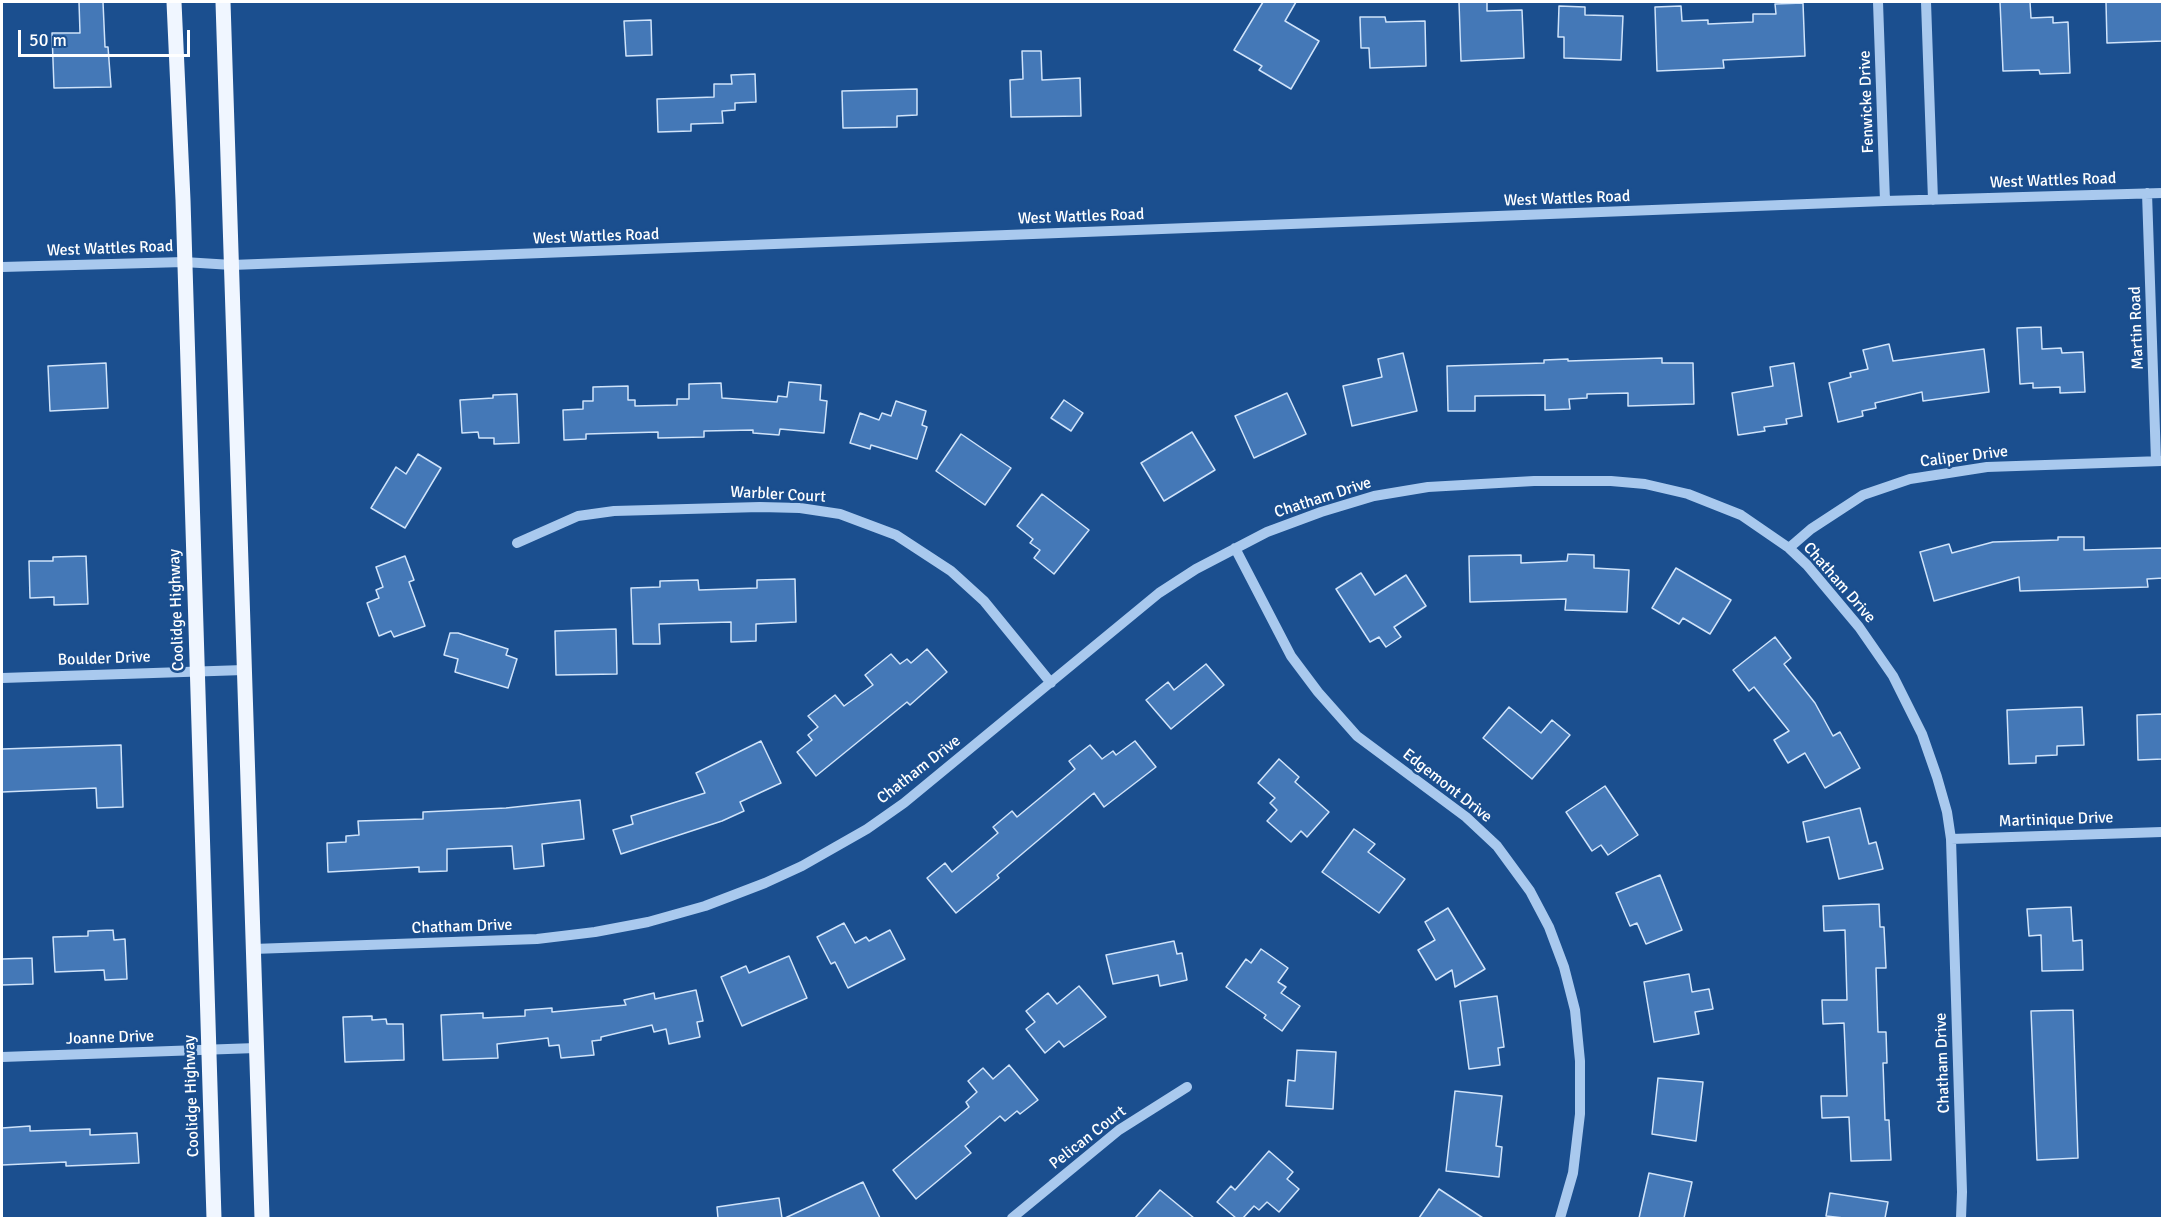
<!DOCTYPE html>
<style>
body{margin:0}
#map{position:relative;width:2164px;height:1220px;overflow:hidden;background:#1b4f8f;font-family:Signika,sans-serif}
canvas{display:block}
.frame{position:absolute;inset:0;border:3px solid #fff;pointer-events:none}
.scale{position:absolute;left:18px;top:30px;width:172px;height:27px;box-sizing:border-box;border:3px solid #fff;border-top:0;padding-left:8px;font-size:18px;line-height:21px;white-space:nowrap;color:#fff;-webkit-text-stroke:4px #1b4f8f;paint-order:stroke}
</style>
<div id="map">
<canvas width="2164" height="1220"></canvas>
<div class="frame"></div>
<div class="scale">50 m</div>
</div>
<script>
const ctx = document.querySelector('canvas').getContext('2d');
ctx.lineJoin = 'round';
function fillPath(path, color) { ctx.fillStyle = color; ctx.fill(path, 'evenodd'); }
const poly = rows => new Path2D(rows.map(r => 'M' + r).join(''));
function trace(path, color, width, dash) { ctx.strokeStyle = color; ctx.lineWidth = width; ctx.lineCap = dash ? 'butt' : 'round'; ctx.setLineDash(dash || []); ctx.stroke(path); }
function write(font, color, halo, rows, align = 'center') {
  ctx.font = font + ' Signika,sans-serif'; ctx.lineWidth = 5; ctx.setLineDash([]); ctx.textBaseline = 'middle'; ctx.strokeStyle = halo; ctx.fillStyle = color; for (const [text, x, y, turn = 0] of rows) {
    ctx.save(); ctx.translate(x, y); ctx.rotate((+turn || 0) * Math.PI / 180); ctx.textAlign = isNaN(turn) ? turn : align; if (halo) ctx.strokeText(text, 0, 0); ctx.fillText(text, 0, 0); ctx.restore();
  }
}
const building = poly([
 [79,2,103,2,105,47,108,47,111,87,54,88,52,33,80,33,79,2],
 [1263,2,1296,2,1285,21,1319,41,1291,89,1259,70,1262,66,1234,50,1263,2],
 [1459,2,1487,2,1487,11,1522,10,1524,58,1461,61,1459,2],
 [2000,2,2030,2,2031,18,2053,17,2053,23,2068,22,2070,73,2040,74,2039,70,2003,71,2000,2],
 [2106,2,2163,2,2163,41,2107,43,2106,2],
 [1803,3,1805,56,1723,60,1724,68,1657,71,1655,7,1681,6,1682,21,1708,20,1708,24,1753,22,1753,14,1776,14,1775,4,1803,3],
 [1559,6,1585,7,1585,15,1623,16,1621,60,1564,58,1564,37,1558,37,1559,6],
 [1360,17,1385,17,1386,22,1425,21,1426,66,1370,68,1369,48,1361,48,1360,17],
 [651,20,652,55,626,56,624,21,651,20],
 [1022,51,1041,51,1042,80,1080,78,1081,116,1011,117,1010,80,1023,79,1022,51],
 [755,74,756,102,735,103,735,110,722,111,723,123,691,124,691,131,658,132,657,99,714,97,714,84,732,84,731,75,755,74],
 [917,89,917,115,897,116,897,127,843,128,842,91,917,89],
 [2041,327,2042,349,2061,348,2062,353,2083,352,2085,392,2060,393,2060,387,2033,388,2033,383,2020,384,2017,328,2041,327],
 [1889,344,1893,361,1984,349,1989,392,1923,401,1922,392,1875,403,1876,408,1862,411,1863,416,1838,422,1829,383,1851,377,1850,373,1868,369,1863,350,1889,344],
 [1403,353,1417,411,1352,426,1343,386,1382,377,1378,359,1403,353],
 [1662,358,1662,363,1693,363,1694,404,1628,406,1628,393,1587,394,1587,398,1569,399,1570,409,1545,410,1545,395,1475,396,1475,411,1448,411,1447,366,1544,363,1544,360,1568,359,1568,361,1662,358],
 [106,363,108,408,50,411,48,366,106,363],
 [1794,363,1802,416,1786,419,1787,424,1764,427,1765,431,1738,435,1732,393,1773,386,1770,367,1794,363],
 [789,382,821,385,820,400,827,401,824,433,780,429,779,435,753,433,753,430,704,431,704,437,658,438,658,432,586,434,586,439,564,440,563,410,583,409,583,401,593,401,593,387,628,386,628,400,635,400,635,406,677,405,677,399,689,399,689,384,721,383,722,398,777,402,778,396,787,397,789,382],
 [1287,393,1306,434,1254,458,1235,416,1287,393],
 [517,394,519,443,494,444,494,438,479,438,478,432,462,433,460,400,493,398,493,395,517,394],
 [1064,400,1083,413,1071,431,1051,418,1064,400],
 [896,401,926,411,922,425,927,427,917,459,871,445,870,449,850,443,860,413,879,420,882,413,891,416,896,401],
 [1192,432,1215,470,1164,501,1141,463,1192,432],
 [961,434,1011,468,985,505,936,471,961,434],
 [418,454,441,468,405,528,371,508,396,467,406,474,418,454],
 [1042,494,1089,530,1054,574,1034,558,1040,550,1030,543,1033,539,1017,526,1042,494],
 [2058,537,2084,537,2084,550,2163,548,2163,578,2147,579,2148,587,2020,591,2019,577,1934,601,1920,552,1949,544,1952,553,1993,542,2058,540,2058,537],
 [1568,554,1594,555,1594,568,1629,570,1627,612,1565,610,1566,599,1470,602,1469,556,1521,555,1521,563,1567,561,1568,554],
 [86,556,88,604,54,605,54,597,30,598,29,561,53,561,53,557,86,556],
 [405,556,414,580,409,582,425,626,394,637,391,631,379,636,367,603,379,598,376,590,383,587,376,567,405,556],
 [1676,568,1731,600,1710,634,1683,618,1679,624,1652,608,1676,568],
 [1361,573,1375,595,1406,575,1426,606,1394,627,1401,637,1386,647,1379,637,1370,642,1336,589,1361,573],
 [795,579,796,622,756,624,756,641,731,642,731,622,659,624,660,644,633,644,631,588,660,587,660,581,698,580,699,590,757,588,757,580,795,579],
 [616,629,617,674,556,675,555,631,616,629],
 [450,633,458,633,508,649,506,655,517,659,508,688,455,672,458,659,444,655,450,633],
 [1775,637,1791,658,1784,664,1815,703,1833,736,1840,732,1860,768,1825,788,1805,753,1788,763,1774,740,1789,731,1754,687,1749,691,1733,670,1775,637],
 [927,649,947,672,910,705,907,702,816,776,797,752,812,740,808,735,818,727,808,716,835,695,844,706,873,685,865,675,891,654,900,664,907,659,911,663,927,649],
 [1206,664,1224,685,1171,729,1146,700,1168,682,1174,690,1206,664],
 [1509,707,1541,733,1552,720,1570,735,1532,779,1483,738,1509,707],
 [2082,707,2084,745,2057,746,2057,755,2036,756,2036,763,2009,764,2007,710,2082,707],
 [2163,714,2163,759,2138,760,2137,715,2163,714],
 [761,741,781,783,740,802,744,811,722,821,621,854,613,830,633,824,631,816,705,793,696,773,761,741],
 [1135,741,1156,767,1104,807,1094,793,997,875,999,878,956,913,927,878,945,863,952,872,998,833,993,827,1012,811,1017,817,1075,769,1069,761,1090,745,1102,759,1113,751,1116,755,1135,741],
 [121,745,123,807,97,808,96,788,2,792,2,749,121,745],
 [1279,759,1299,777,1295,782,1329,812,1307,837,1301,831,1291,842,1267,821,1277,810,1270,803,1275,798,1258,783,1279,759],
 [1605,786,1638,835,1608,855,1601,845,1592,851,1566,812,1605,786],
 [580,800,584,839,542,844,544,866,514,869,512,846,447,849,447,871,419,872,419,867,328,872,327,843,346,842,346,836,359,835,358,821,423,819,423,812,506,808,580,800],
 [1860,808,1869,844,1876,842,1883,869,1839,879,1829,837,1807,842,1803,822,1860,808],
 [1354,829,1375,844,1368,852,1405,879,1379,913,1322,872,1354,829],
 [1660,875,1682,930,1646,944,1637,923,1630,926,1616,893,1660,875],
 [1879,904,1880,927,1884,927,1886,968,1876,968,1878,1032,1886,1032,1887,1063,1883,1063,1885,1120,1889,1120,1891,1160,1851,1161,1849,1117,1822,1118,1821,1096,1847,1096,1844,1023,1823,1024,1822,1000,1847,1000,1845,930,1824,931,1823,906,1879,904],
 [2071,907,2073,941,2082,940,2083,970,2042,971,2041,935,2029,936,2027,909,2071,907],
 [1448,908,1485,969,1455,987,1452,970,1436,980,1418,950,1435,940,1425,922,1448,908],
 [844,923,855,943,866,937,869,941,890,930,905,959,848,988,835,962,831,964,817,937,844,923],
 [113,930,114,940,125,939,127,979,105,980,104,970,55,972,53,937,88,936,88,931,113,930],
 [1174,941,1177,954,1182,953,1187,980,1160,986,1158,975,1113,984,1106,955,1174,941],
 [1261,949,1288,968,1278,982,1286,987,1281,993,1300,1006,1282,1031,1264,1018,1266,1015,1226,987,1246,959,1251,963,1261,949],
 [789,956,807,998,742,1026,721,977,746,966,749,973,789,956],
 [32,958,33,984,2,985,2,959,32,958],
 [1689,974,1692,992,1709,989,1713,1009,1695,1012,1699,1034,1654,1042,1644,982,1689,974],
 [1079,986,1106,1017,1064,1047,1059,1041,1045,1053,1026,1029,1035,1022,1026,1011,1048,993,1057,1004,1079,986],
 [696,990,703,1021,697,1022,700,1037,669,1044,666,1029,654,1032,652,1025,601,1037,601,1040,592,1041,594,1055,561,1058,559,1045,549,1046,548,1038,497,1044,498,1058,443,1060,441,1015,483,1013,483,1018,525,1016,525,1010,552,1008,552,1012,626,1005,624,1000,654,993,655,999,696,990],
 [1497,996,1504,1047,1498,1048,1500,1065,1469,1069,1460,1001,1497,996],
 [2073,1010,2078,1158,2037,1160,2031,1011,2073,1010],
 [372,1016,372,1020,386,1019,387,1024,403,1024,404,1060,345,1062,343,1017,372,1016],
 [1297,1050,1336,1052,1333,1109,1286,1106,1288,1080,1295,1081,1297,1050],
 [1009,1065,1038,1100,1020,1114,1017,1111,1005,1121,1000,1116,965,1146,971,1153,916,1199,893,1170,969,1107,966,1102,977,1092,968,1081,983,1068,993,1079,1009,1065],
 [1658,1078,1703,1082,1696,1141,1652,1134,1658,1078],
 [1455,1091,1502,1096,1496,1146,1502,1147,1499,1177,1446,1171,1455,1091],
 [30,1126,30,1131,90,1129,90,1135,137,1133,139,1163,66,1166,66,1162,2,1165,2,1128,30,1126],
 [1269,1151,1293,1172,1287,1179,1299,1189,1279,1212,1267,1202,1259,1210,1254,1206,1243,1218,1236,1218,1217,1202,1231,1186,1235,1190,1269,1151],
 [1649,1173,1692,1182,1684,1218,1639,1218,1649,1173],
 [863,1182,880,1218,785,1218,863,1182],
 [1439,1189,1483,1218,1419,1218,1439,1189],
 [1160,1190,1194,1218,1135,1218,1160,1190],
 [1830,1193,1888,1202,1885,1218,1844,1218,1826,1216,1830,1193],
 [779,1198,782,1218,718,1218,717,1207,779,1198]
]);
const minor = poly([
 [1878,2,1885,201],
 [1926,2,1933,200],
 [2147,193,2156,461],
 [2,267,184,262,232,265,1885,201,2162,193],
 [517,543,578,516,614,511,760,507,800,508,840,514,896,535,951,571,984,601,1051,683],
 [1235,548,1291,656,1318,692,1357,736,1466,817,1497,846,1530,891,1549,927,1564,967,1575,1010,1580,1061,1580,1114,1573,1173,1560,1218],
 [1789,548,1811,529,1863,495,1910,479,1987,467,2162,461],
 [2,678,244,670],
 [1951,839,2162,832],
 [253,949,537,939,595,932,648,922,705,906,765,883,802,866,867,829,904,803,1159,593,1196,569,1267,532,1321,512,1374,496,1428,487,1534,481,1611,481,1645,484,1688,494,1741,515,1789,548,1807,565,1859,627,1893,676,1922,734,1937,777,1947,812,1951,839,1962,1192,1961,1218],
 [2,1057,256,1048],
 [1012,1218,1119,1130,1187,1087]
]);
const major = poly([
 [174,2,183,200,214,1218],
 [223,2,262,1218]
]);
const streetNames = [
 ["Fenwicke Drive",1867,102,-92],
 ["West Wattles Road",2053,181,-2],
 ["West Wattles Road",1567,199,-2],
 ["West Wattles Road",1081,217,-2],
 ["West Wattles Road",596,237,-2],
 ["West Wattles Road",110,249,-2],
 ["Martin Road",2137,328,-92],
 ["Caliper Drive",1964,457,-7],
 ["Warbler Court",778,495,3],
 ["Chatham Drive",1323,498,-18],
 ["Chatham Drive",1839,583,49],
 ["Coolidge Highway",177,610,-92],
 ["Boulder Drive",104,659,-2],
 ["Chatham Drive",919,770,-38],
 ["Edgemont Drive",1447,786,38],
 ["Martinique Drive",2056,820,-2],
 ["Chatham Drive",462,927,-2],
 ["Joanne Drive",110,1038,-2],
 ["Chatham Drive",1943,1063,-92],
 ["Coolidge Highway",192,1096,-92],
 ["Pelican Court",1088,1138,-38]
];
fillPath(building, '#4478b7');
trace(building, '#cfe3fa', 1.5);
trace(minor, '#a9c9ee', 10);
trace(major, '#f0f6ff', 15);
write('16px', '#fff', '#1b4f8f', streetNames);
</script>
